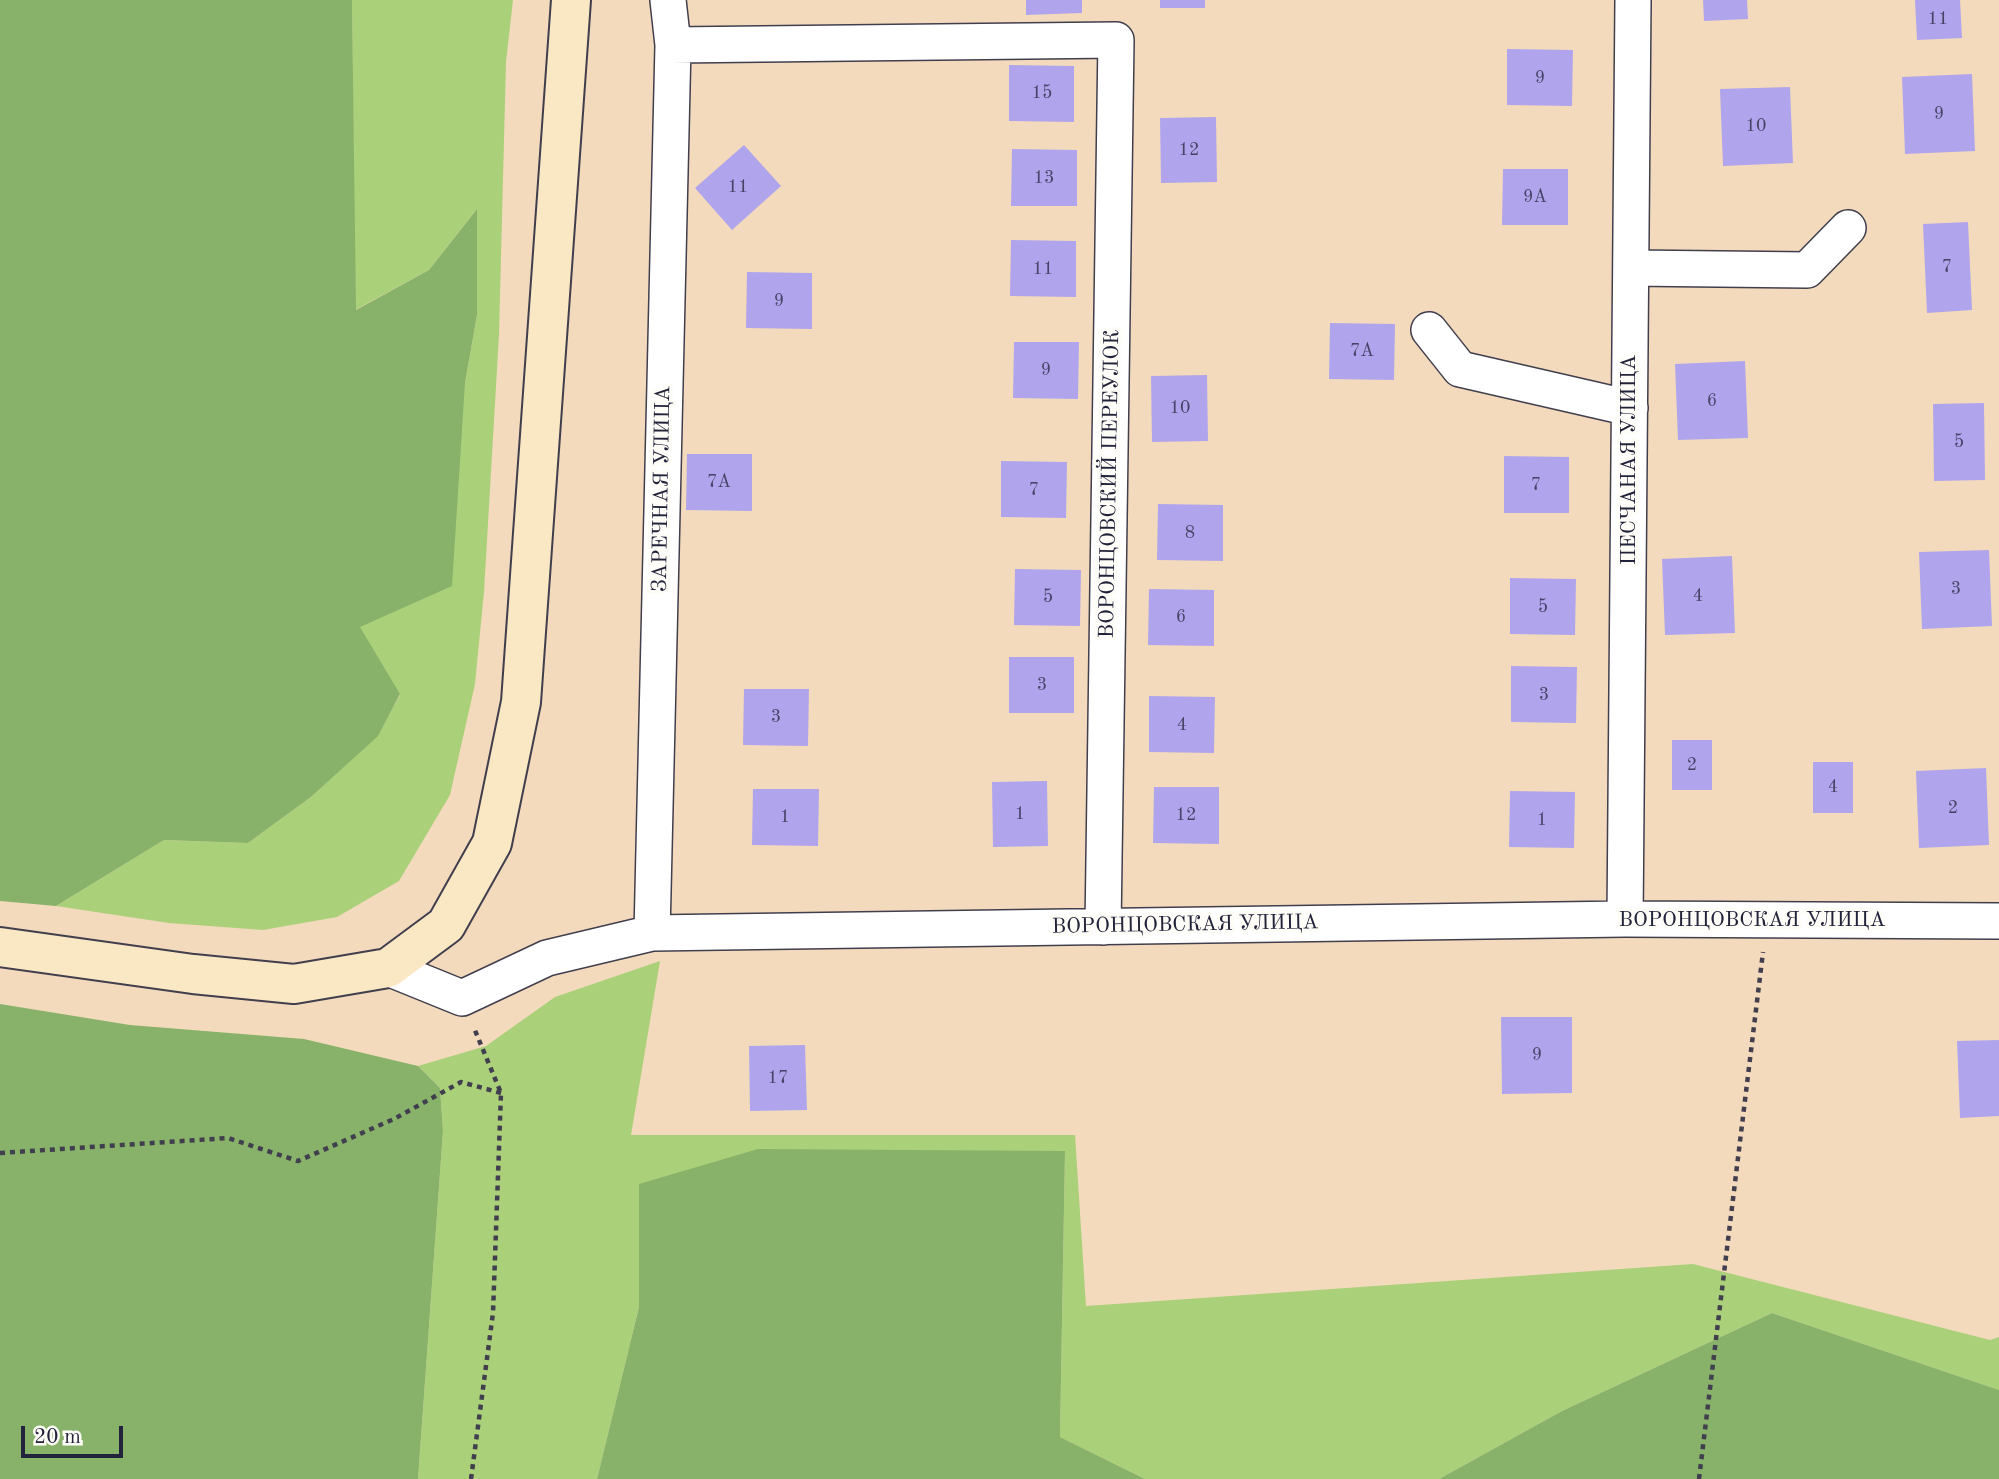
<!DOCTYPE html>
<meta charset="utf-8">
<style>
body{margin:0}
#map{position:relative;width:1999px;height:1479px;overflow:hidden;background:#f3dabc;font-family:"Old Standard TT",serif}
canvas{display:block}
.scale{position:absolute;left:21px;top:1426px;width:102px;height:32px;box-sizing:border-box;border:4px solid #22223b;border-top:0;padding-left:9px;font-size:21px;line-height:24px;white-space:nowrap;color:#22223b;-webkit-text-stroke:5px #fdfcf7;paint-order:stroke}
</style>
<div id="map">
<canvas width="1999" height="1479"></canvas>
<div class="scale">20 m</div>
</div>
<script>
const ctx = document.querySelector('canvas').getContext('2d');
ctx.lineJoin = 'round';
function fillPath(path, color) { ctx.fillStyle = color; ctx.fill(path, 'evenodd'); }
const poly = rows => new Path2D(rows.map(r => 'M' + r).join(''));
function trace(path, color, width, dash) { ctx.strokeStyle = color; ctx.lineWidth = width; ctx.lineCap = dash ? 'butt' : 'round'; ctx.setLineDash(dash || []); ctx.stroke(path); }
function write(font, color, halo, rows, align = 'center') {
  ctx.font = font + ' "Old Standard TT",serif'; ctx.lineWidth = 7; ctx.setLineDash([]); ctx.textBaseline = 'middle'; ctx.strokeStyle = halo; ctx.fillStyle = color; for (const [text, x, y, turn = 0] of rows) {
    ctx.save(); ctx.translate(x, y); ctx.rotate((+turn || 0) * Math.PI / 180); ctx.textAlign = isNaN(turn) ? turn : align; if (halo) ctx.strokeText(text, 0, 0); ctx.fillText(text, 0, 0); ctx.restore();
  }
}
const green = poly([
 [352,0,513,0,506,62,499,335,484,592,475,684,450,795,399,881,337,917,263,930,169,923,56,906,164,840,248,843,311,797,377,736,400,695,359,626,465,383,477,315,476,210,429,270,355,310],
 [660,961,631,1135,1075,1135,1086,1306,1693,1264,1990,1340,1999,1337,1999,1390,1772,1313,1562,1411,1439,1479,1145,1479,1060,1437,1065,1151,639,1184,639,1307,597,1479,418,1479,443,1131,440,1088,418,1066,486,1046,555,997]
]);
const forest = poly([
 [0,0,352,0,356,310,429,270,477,209,477,315,465,383,452,586,360,627,400,694,378,736,311,797,248,843,164,840,56,906,0,901],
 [0,1004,130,1025,304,1039,418,1066,440,1088,443,1131,418,1479,0,1479],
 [758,1149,1065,1151,1060,1437,1145,1479,597,1479,639,1307,639,1184],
 [1772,1313,1999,1390,1999,1479,1439,1479,1562,1411]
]);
const building = poly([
 [1026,0,1082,0,1082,13,1026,15],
 [1160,0,1205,0,1205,8,1160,8],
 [1703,0,1747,0,1748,19,1704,21],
 [1915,0,1960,0,1962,38,1917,40],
 [1507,49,1573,50,1572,106,1507,105],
 [1009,65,1074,66,1074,122,1009,121],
 [1972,74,1975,151,1905,154,1902,77],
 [1790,87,1793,163,1723,166,1720,89],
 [1216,117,1217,182,1161,183,1160,118],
 [744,145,781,186,732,230,695,188],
 [1012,149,1077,150,1077,206,1011,206],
 [1503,169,1568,169,1568,225,1502,225],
 [1968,222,1972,310,1927,313,1923,224],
 [1011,240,1076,241,1076,297,1010,296],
 [747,272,812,273,812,329,746,328],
 [1330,323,1395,324,1394,380,1329,379],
 [1014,342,1079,342,1078,399,1013,398],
 [1745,361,1748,438,1678,440,1675,364],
 [1207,375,1208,441,1152,442,1151,376],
 [1984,403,1985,480,1934,481,1933,404],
 [687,454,752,454,752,511,686,510],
 [1504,456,1569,457,1569,513,1504,513],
 [1001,461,1067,462,1066,518,1001,517],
 [1158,504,1223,505,1223,561,1157,560],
 [1989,550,1992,626,1922,629,1919,552],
 [1732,556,1735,633,1665,635,1662,559],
 [1015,569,1081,570,1080,626,1014,625],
 [1510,578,1576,579,1575,635,1510,634],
 [1149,589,1214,590,1214,646,1148,645],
 [1009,657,1074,657,1074,713,1009,713],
 [1511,666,1577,667,1576,723,1511,722],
 [744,689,809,689,808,746,743,745],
 [1149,696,1215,697,1214,753,1149,752],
 [1672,740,1712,740,1712,790,1672,790],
 [1813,762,1853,762,1853,813,1813,813],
 [1986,768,1989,845,1919,848,1916,771],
 [1047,781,1048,846,993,847,992,782],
 [1154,787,1219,787,1219,844,1153,843],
 [753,789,819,789,818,846,752,845],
 [1510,791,1575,792,1574,848,1509,847],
 [1501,1017,1572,1017,1572,1093,1502,1094],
 [1999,1040,1999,1116,1960,1118,1957,1041],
 [805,1045,807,1110,750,1111,749,1046]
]);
const path = poly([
 [0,1153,228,1138,298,1161,394,1119,461,1082,501,1093],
 [471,1479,493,1313,501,1093,474,1028],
 [1699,1479,1763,952]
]);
const street = poly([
 [668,0,673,45,1116,40,1103,927],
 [1631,268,1807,270,1848,228],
 [1429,330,1460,369,1630,408],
 [1625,919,1633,0],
 [652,933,673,45],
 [388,968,462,998,547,958,652,933,1625,919,1999,921]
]);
const secondary = poly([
 [0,947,193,974,294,984,388,968,446,925,492,843,521,702,571,0]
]);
const numberNames = [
 ["11",1938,19],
 ["9",1540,78],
 ["15",1042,93],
 ["9",1939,114],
 ["10",1756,126],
 ["12",1189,150],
 ["13",1044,178],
 ["11",738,187],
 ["9А",1535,197],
 ["7",1947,267],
 ["11",1043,269],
 ["9",779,301],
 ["7А",1362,351],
 ["9",1046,370],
 ["6",1712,401],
 ["10",1180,408],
 ["5",1959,442],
 ["7А",719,482],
 ["7",1536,485],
 ["7",1034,490],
 ["8",1190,533],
 ["3",1956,589],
 ["4",1698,596],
 ["5",1048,597],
 ["5",1543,607],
 ["6",1181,617],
 ["3",1042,685],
 ["3",1544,695],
 ["3",776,717],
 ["4",1182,725],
 ["2",1692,765],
 ["4",1833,787],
 ["2",1953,808],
 ["1",1020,814],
 ["12",1186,815],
 ["1",785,817],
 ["1",1542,820],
 ["9",1537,1055],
 ["17",778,1078]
];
const streetNames = [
 ["ПЕСЧАНАЯ УЛИЦА",1629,460,-90],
 ["ВОРОНЦОВСКИЙ ПЕРЕУЛОК",1110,484,-89],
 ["ЗАРЕЧНАЯ УЛИЦА",662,489,-89],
 ["ВОРОНЦОВСКАЯ УЛИЦА",1752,920],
 ["ВОРОНЦОВСКАЯ УЛИЦА",1185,925,-1]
];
fillPath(green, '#abd07a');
fillPath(forest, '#88b26a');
fillPath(building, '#b0a5ec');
trace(street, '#413e4e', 38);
trace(secondary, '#413e4e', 42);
trace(path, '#413e4e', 4.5, [5, 5]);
trace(street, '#fff', 35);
trace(secondary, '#fae7c3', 38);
write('18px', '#464367', null, numberNames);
write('21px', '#22223b', '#fdfcf7', streetNames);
</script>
